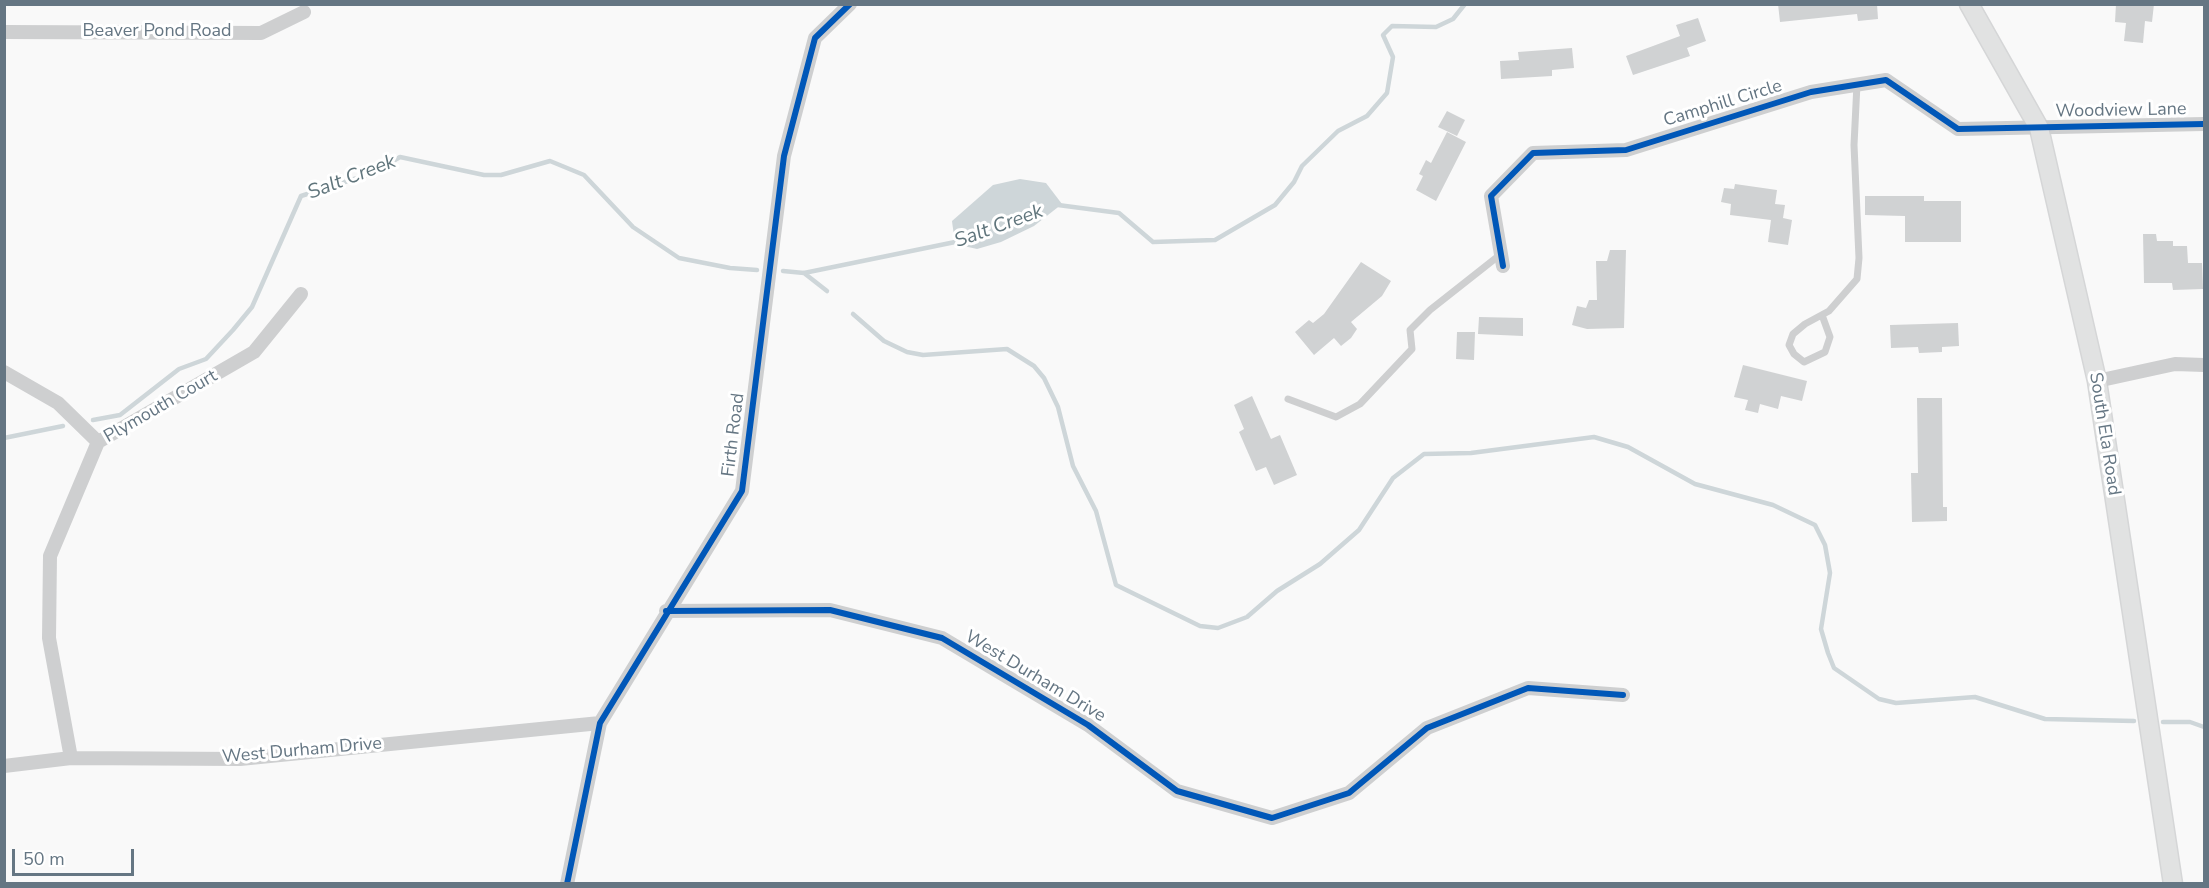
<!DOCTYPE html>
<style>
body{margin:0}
#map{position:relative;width:2209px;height:888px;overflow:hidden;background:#f9f9f9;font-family:"Nunito Sans",sans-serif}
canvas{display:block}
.frame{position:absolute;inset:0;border:6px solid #657683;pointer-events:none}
.scale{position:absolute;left:12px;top:849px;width:122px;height:27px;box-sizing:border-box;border:3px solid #657683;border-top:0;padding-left:8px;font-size:18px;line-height:21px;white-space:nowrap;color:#657683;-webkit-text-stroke:4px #fff;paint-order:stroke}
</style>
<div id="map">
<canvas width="2209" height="888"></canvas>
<div class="frame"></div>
<div class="scale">50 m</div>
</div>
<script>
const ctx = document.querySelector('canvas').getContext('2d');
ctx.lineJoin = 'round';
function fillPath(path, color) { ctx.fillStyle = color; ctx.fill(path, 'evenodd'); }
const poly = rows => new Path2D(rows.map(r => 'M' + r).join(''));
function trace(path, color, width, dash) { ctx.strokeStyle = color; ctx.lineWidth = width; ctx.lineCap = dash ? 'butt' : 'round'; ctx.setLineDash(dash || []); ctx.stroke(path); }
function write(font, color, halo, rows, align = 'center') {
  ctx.font = font + ' "Nunito Sans",sans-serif'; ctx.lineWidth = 6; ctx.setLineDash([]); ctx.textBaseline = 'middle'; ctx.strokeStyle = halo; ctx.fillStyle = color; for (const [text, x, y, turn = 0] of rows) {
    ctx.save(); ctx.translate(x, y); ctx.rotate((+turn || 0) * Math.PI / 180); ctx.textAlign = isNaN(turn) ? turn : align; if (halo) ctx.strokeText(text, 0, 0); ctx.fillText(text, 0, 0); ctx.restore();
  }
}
const water = poly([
 [1020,179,1046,183,1062,204,1034,226,1001,242,977,249,955,244,952,221,993,185]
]);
const stream = poly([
 [1058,205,1119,213,1153,242,1215,240,1275,205,1294,182,1302,166,1338,131,1367,116,1387,93,1393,57,1383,35,1392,26,1436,27,1453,19,1465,4],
 [783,271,804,273,960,241],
 [804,273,827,291],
 [853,314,884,341,907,352,923,355,1007,349,1034,366,1044,378,1058,407,1073,466,1096,511,1116,585,1200,626,1218,628,1247,617,1277,591,1320,564,1359,530,1393,478,1424,454,1471,453,1594,437,1628,447,1695,484,1773,505,1815,525,1825,545,1830,573,1821,629,1828,653,1834,668,1879,699,1896,703,1975,697,2045,719,2134,721],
 [93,420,120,415,179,369,206,359,233,330,252,307,301,196,373,173,400,157,484,175,501,175,550,161,584,175,633,227,679,258,730,268,757,270],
 [4,438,63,426],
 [2163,722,2190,722,2204,727]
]);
const building = poly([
 [1778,4,1877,4,1878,19,1858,21,1857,14,1780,22],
 [2116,4,2154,4,2152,22,2145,21,2143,43,2124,41,2126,23,2115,22],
 [1698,18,1706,41,1687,48,1690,56,1633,75,1626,56,1680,36,1676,25],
 [1572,48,1574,68,1552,70,1552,76,1501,79,1500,61,1519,60,1518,52],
 [1447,111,1465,120,1457,136,1438,127],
 [1447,132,1466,142,1436,201,1416,190,1423,176,1419,174,1426,160,1431,163],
 [1735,184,1777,190,1775,204,1785,205,1783,218,1792,220,1788,245,1768,242,1771,220,1730,215,1731,204,1721,202,1724,188,1734,189],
 [1865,196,1924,196,1924,201,1961,201,1961,242,1905,242,1905,216,1865,215],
 [2143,234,2156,234,2157,241,2173,241,2173,246,2187,246,2188,263,2202,263,2203,289,2173,290,2172,283,2144,283],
 [1610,250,1626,250,1624,328,1587,329,1572,325,1577,306,1586,308,1589,300,1597,300,1596,261,1607,261],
 [1361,262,1391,281,1382,296,1351,322,1357,329,1351,338,1341,346,1334,338,1314,355,1295,332,1309,320,1313,323,1324,314],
 [1479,317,1523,318,1523,336,1478,334],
 [1958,323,1959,346,1942,347,1942,352,1919,353,1918,347,1891,348,1890,325],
 [1457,332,1475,332,1474,360,1456,359],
 [1743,365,1807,381,1802,401,1781,396,1778,409,1760,404,1758,413,1745,410,1748,400,1734,397],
 [1252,396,1271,439,1280,435,1297,475,1274,485,1266,467,1256,471,1239,432,1244,429,1234,405],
 [1917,398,1942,398,1943,507,1947,507,1947,521,1912,522,1911,473,1918,473]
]);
const service = poly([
 [1822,315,1830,337,1825,352,1804,362,1794,354,1789,345,1793,334,1805,324,1829,311,1857,279,1859,258,1854,145,1857,84],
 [1288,399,1336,417,1360,404,1412,349,1410,330,1430,310,1501,254]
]);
const minor = poly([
 [4,32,261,33,304,12],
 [1503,266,1491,196,1533,153,1626,150,1811,92,1886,80,1958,129,2204,124],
 [4,372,58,403,98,442],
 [2097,381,2175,364,2204,365],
 [666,611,830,610,942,638,1088,725,1177,791,1272,818,1349,793,1427,728,1528,688,1623,695],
 [71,758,49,638,50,556,98,442,254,352,301,294],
 [4,766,71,758,240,759,600,723],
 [567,884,600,723,742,491,784,156,815,38,850,4]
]);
const secondary = poly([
 [1969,4,2039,128,2097,381,2173,884]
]);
const cycleway = poly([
 [1503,266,1491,196,1533,153,1626,150,1811,92,1886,80,1958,129,2204,124],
 [666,611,830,610,942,638,1088,725,1177,791,1272,818,1349,793,1427,728,1528,688,1623,695],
 [567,884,600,723,742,491,784,156,815,38,850,4]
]);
const streetNames = [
 ["Beaver Pond Road",157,32],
 ["Camphill Circle",1723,104,-17],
 ["Woodview Lane",2121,111,-1],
 ["Plymouth Court",161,407,-30],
 ["South Ela Road",2104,434,81],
 ["Firth Road",734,435,-83],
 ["West Durham Drive",1035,677,31],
 ["West Durham Drive",302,751,-5]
];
const waterNames = [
 ["Salt Creek",352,178,-21],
 ["Salt Creek",999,227,-20]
];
fillPath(water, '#ced6d9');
trace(stream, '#ced6d9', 4.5);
fillPath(building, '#d0d2d3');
trace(secondary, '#d5d6d7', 21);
trace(service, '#cecfd0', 7);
trace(minor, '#cecfd0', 14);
trace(secondary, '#e1e2e2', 18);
trace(cycleway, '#0057b8', 6);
write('18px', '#657683', '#fff', streetNames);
write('italic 20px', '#60757c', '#fff', waterNames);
</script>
